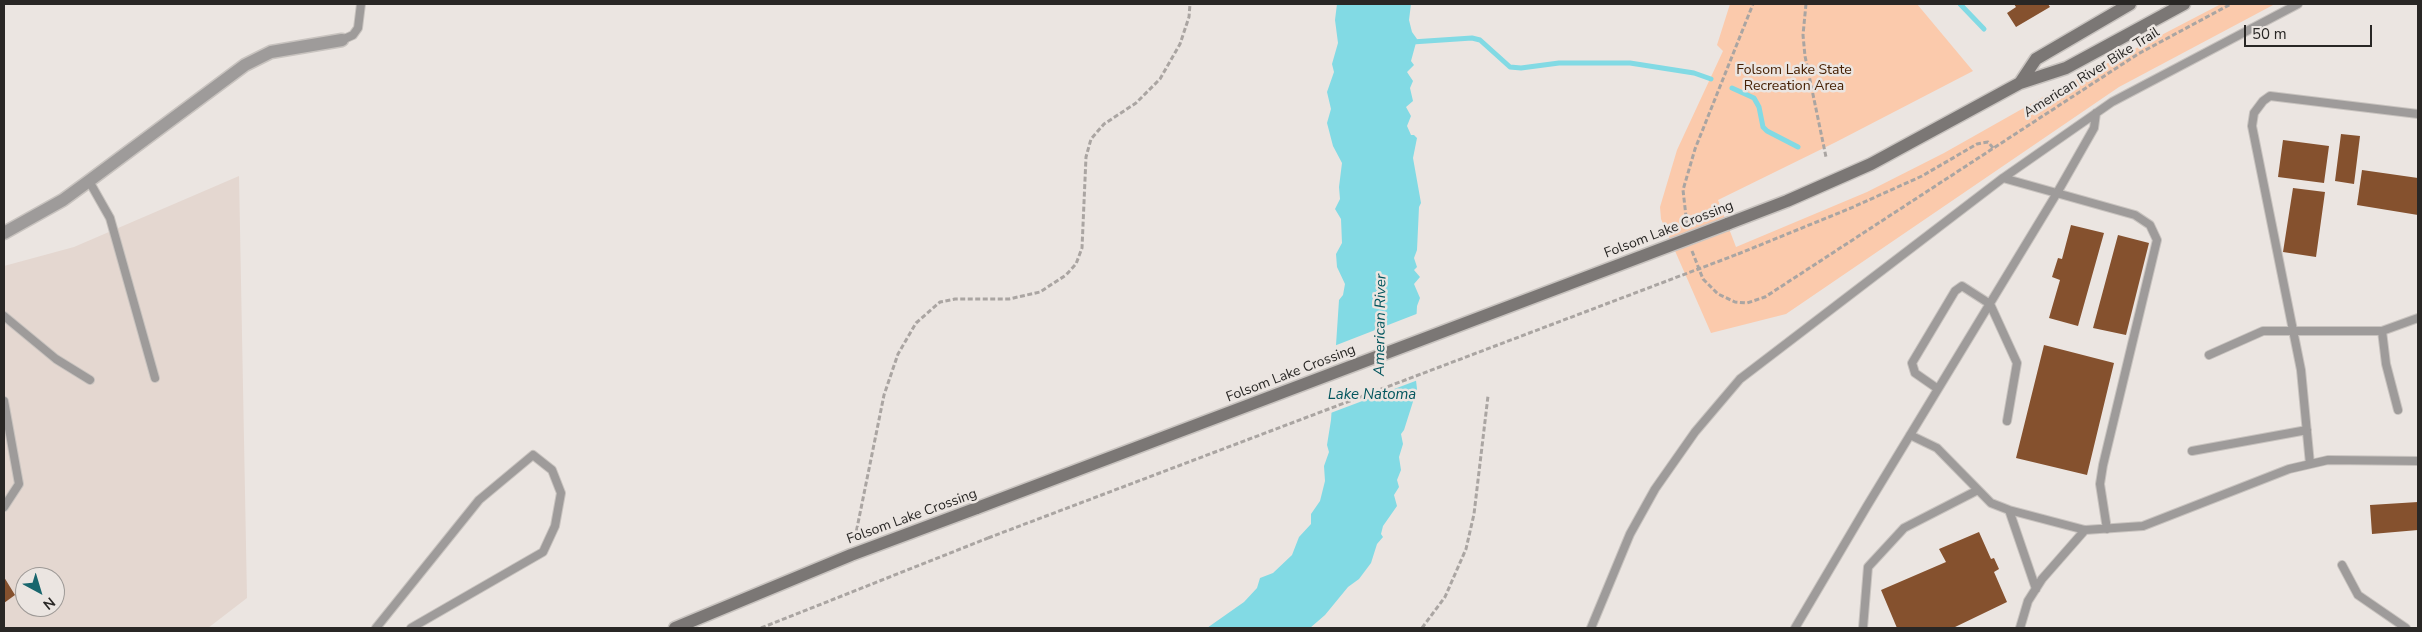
<!DOCTYPE html>
<style>
body{margin:0}
#map{position:relative;width:2422px;height:632px;overflow:hidden;background:#ebe5e1;font-family:"Nunito Sans",sans-serif}
canvas{display:block}
.frame{position:absolute;inset:0;border:5px solid #292725;pointer-events:none}
.north{position:absolute;left:15px;top:567px;width:50px;height:50px;box-sizing:border-box;background:#ebe5e1;border:1px solid #9d9996;border-radius:50%;rotate:141deg;font-size:14px;font-weight:700;line-height:20px;text-align:center;color:#292725}
.north::after{content:'';display:block;margin:auto;width:18px;height:22px;background:#19666d;clip-path:polygon(50% 0,100% 100%,50% 72%,0 100%)}
.scale{position:absolute;left:2244px;top:25px;width:128px;height:22px;box-sizing:border-box;border:2px solid #292725;border-top:0;padding-left:6px;font-size:15px;line-height:18px;white-space:nowrap;color:#292725;-webkit-text-stroke:4px #ebe5e1;paint-order:stroke}
</style>
<div id="map">
<canvas width="2422" height="632"></canvas>
<div class="frame"></div>
<div class="north">N</div>
<div class="scale">50 m</div>
</div>
<script>
const ctx = document.querySelector('canvas').getContext('2d');
ctx.lineJoin = 'round';
function fillPath(path, color) { ctx.fillStyle = color; ctx.fill(path, 'evenodd'); }
const poly = rows => new Path2D(rows.map(r => 'M' + r).join(''));
function trace(path, color, width, dash) { ctx.strokeStyle = color; ctx.lineWidth = width; ctx.lineCap = dash ? 'butt' : 'round'; ctx.setLineDash(dash || []); ctx.stroke(path); }
function write(font, color, halo, rows, align = 'center') {
  ctx.font = font + ' "Nunito Sans",sans-serif'; ctx.lineWidth = 5; ctx.setLineDash([]); ctx.textBaseline = 'middle'; ctx.strokeStyle = halo; ctx.fillStyle = color; for (const [text, x, y, turn = 0] of rows) {
    ctx.save(); ctx.translate(x, y); ctx.rotate((+turn || 0) * Math.PI / 180); ctx.textAlign = isNaN(turn) ? turn : align; if (halo) ctx.strokeText(text, 0, 0); ctx.fillText(text, 0, 0); ctx.restore();
  }
}
const built = poly([
 [239,176,247,598,208,628,4,628,4,266,74,247],
 [25,577,55,577,55,607,25,607]
]);
const green = poly([
 [1730,4,1917,4,1973,71,1836,142,1718,200,1736,247,1867,192,1944,153,2052,92,2221,4,2275,4,2119,87,1786,314,1711,333,1661,219,1660,207,1677,150,1723,51,1717,45]
]);
const water = poly([
 [1337,4,1411,4,1409,20,1412,32,1417,39,1411,61,1414,65,1407,72,1413,81,1410,88,1413,101,1406,107,1411,116,1407,126,1411,135,1414,135,1417,138,1413,158,1421,203,1419,207,1417,250,1414,258,1417,267,1414,270,1420,277,1414,284,1420,298,1417,306,1414,363,1417,389,1404,430,1401,434,1403,444,1399,457,1401,470,1397,480,1399,487,1394,495,1397,506,1383,526,1381,534,1383,537,1377,544,1371,563,1359,579,1348,587,1325,615,1310,628,1207,628,1244,602,1257,588,1260,578,1273,573,1292,555,1299,537,1311,524,1311,514,1320,501,1325,481,1324,466,1329,452,1327,445,1331,420,1339,300,1343,295,1345,284,1337,267,1336,254,1342,243,1341,219,1335,209,1340,199,1339,187,1342,163,1333,146,1327,123,1331,109,1327,92,1334,72,1332,64,1338,43,1335,20]
]);
const pier = poly([
 [1419,313,1420,331,1416,350,1418,380,1328,414,1327,398,1332,369,1331,353,1334,346]
]);
const stream = poly([
 [1960,4,1984,29],
 [1412,42,1472,38,1480,40,1510,67,1521,68,1559,63,1630,63,1694,73,1711,79],
 [1732,88,1754,98,1759,107,1763,127,1767,131,1798,147]
]);
const building = poly([
 [2014,4,2048,4,2050,7,2016,27,2007,13,2016,7],
 [2341,134,2360,136,2354,184,2335,181],
 [2283,140,2329,146,2324,183,2278,177],
 [2362,170,2418,178,2418,215,2357,205],
 [2293,188,2325,192,2316,257,2283,252],
 [2071,225,2104,233,2078,326,2049,318,2060,280,2052,277,2058,258,2062,259],
 [2118,235,2149,243,2126,335,2093,328],
 [2044,345,2114,363,2087,475,2016,458],
 [2418,502,2418,530,2372,534,2370,505],
 [1979,532,1991,559,1994,558,1999,569,1994,572,2007,602,1953,628,1897,628,1881,590,1946,562,1939,549],
 [4,577,15,595,4,603]
]);
const path = poly([
 [1806,4,1803,35,1805,56,1826,157],
 [1687,225,1683,190,1695,149,1753,4],
 [1692,251,1703,279,1718,294,1735,302,1747,303,1765,297,2138,54,2231,4],
 [1738,254,1851,208,1922,176,1977,144,1988,142,1994,149],
 [855,538,884,395,898,354,916,323,940,302,955,299,1009,299,1040,292,1066,275,1076,264,1082,248,1086,157,1091,139,1104,124,1136,103,1160,79,1180,44,1189,17,1190,4],
 [761,628,988,538],
 [1422,628,1445,597,1466,549,1474,514,1488,396]
]);
const lane = poly([
 [342,40,353,35,358,28,361,4],
 [2003,178,2135,215,2150,225,2157,240,2103,465,2100,484,2107,529],
 [89,181,110,218,155,378],
 [4,316,56,359,90,380],
 [2382,331,2418,318],
 [2209,355,2263,331,2382,331,2386,364,2398,410],
 [1938,389,1915,373,1912,363,1955,291,1962,286,1990,304,2017,363,2007,421],
 [4,401,19,484,4,507],
 [1910,435,1937,448,1991,503,2009,510,2085,530,2143,526,2289,469,2328,460,2418,461],
 [2192,451,2307,430],
 [2310,464,2301,370,2252,126,2254,113,2263,101,2270,96,2418,114],
 [2009,510,2036,589],
 [2342,565,2358,595,2406,628],
 [376,628,479,500,533,455,552,470,561,493,555,526,543,552,411,628],
 [1591,628,1630,534,1655,489,1695,432,1740,379,2003,178,2112,102,2298,4],
 [1795,628,1867,506,2057,193,2094,128,2096,113],
 [1863,628,1868,567,1904,528,1978,490],
 [2020,628,2028,601,2042,579,2085,530]
]);
const street = poly([
 [4,233,63,200,89,181,245,65,271,52,342,40]
]);
const secondary = poly([
 [2020,83,2036,59,2130,4],
 [1727,224,1787,201,1871,164,2020,83,2066,68,2184,4],
 [675,628,851,555,977,508]
]);
const pathBridge = poly([
 [988,538,1738,254]
]);
const secondaryBridge = poly([
 [977,508,1727,224]
]);
const parkNames = [
 ["Folsom Lake State",1794,71],
 ["Recreation Area",1794,87]
];
const streetNames = [
 ["American River Bike Trail",2092,73,-32],
 ["Folsom Lake Crossing",1669,230,-21],
 ["Folsom Lake Crossing",1291,374,-21],
 ["Folsom Lake Crossing",912,517,-20]
];
const waterNames = [
 ["American River",1381,325,-89],
 ["Lake Natoma",1372,395]
];
fillPath(built, '#e4d7d0');
fillPath(green, '#fbcaac');
fillPath(water, '#82dae4');
fillPath(pier, '#ebe5e1');
trace(stream, '#82dae4', 5);
fillPath(building, '#85512e');
trace(lane, '#c8c3bf', 10);
trace(street, '#c8c3bf', 15);
trace(secondary, '#c8c3bf', 15);
trace(path, '#aaa5a2', 3, [5, 2.5]);
trace(lane, '#9e9b9a', 8);
trace(street, '#9e9b9a', 12);
trace(secondary, '#7b7775', 12);
trace(secondaryBridge, '#c8c3bf', 15, []);
trace(pathBridge, '#aaa5a2', 3, [5, 2.5]);
trace(secondaryBridge, '#7b7775', 12);
write('14px', '#462003', '#ebe5e1', parkNames);
write('14px', '#292725', '#ebe5e1', streetNames);
write('italic 15px', '#02555d', '#ebe5e1', waterNames);
</script>
